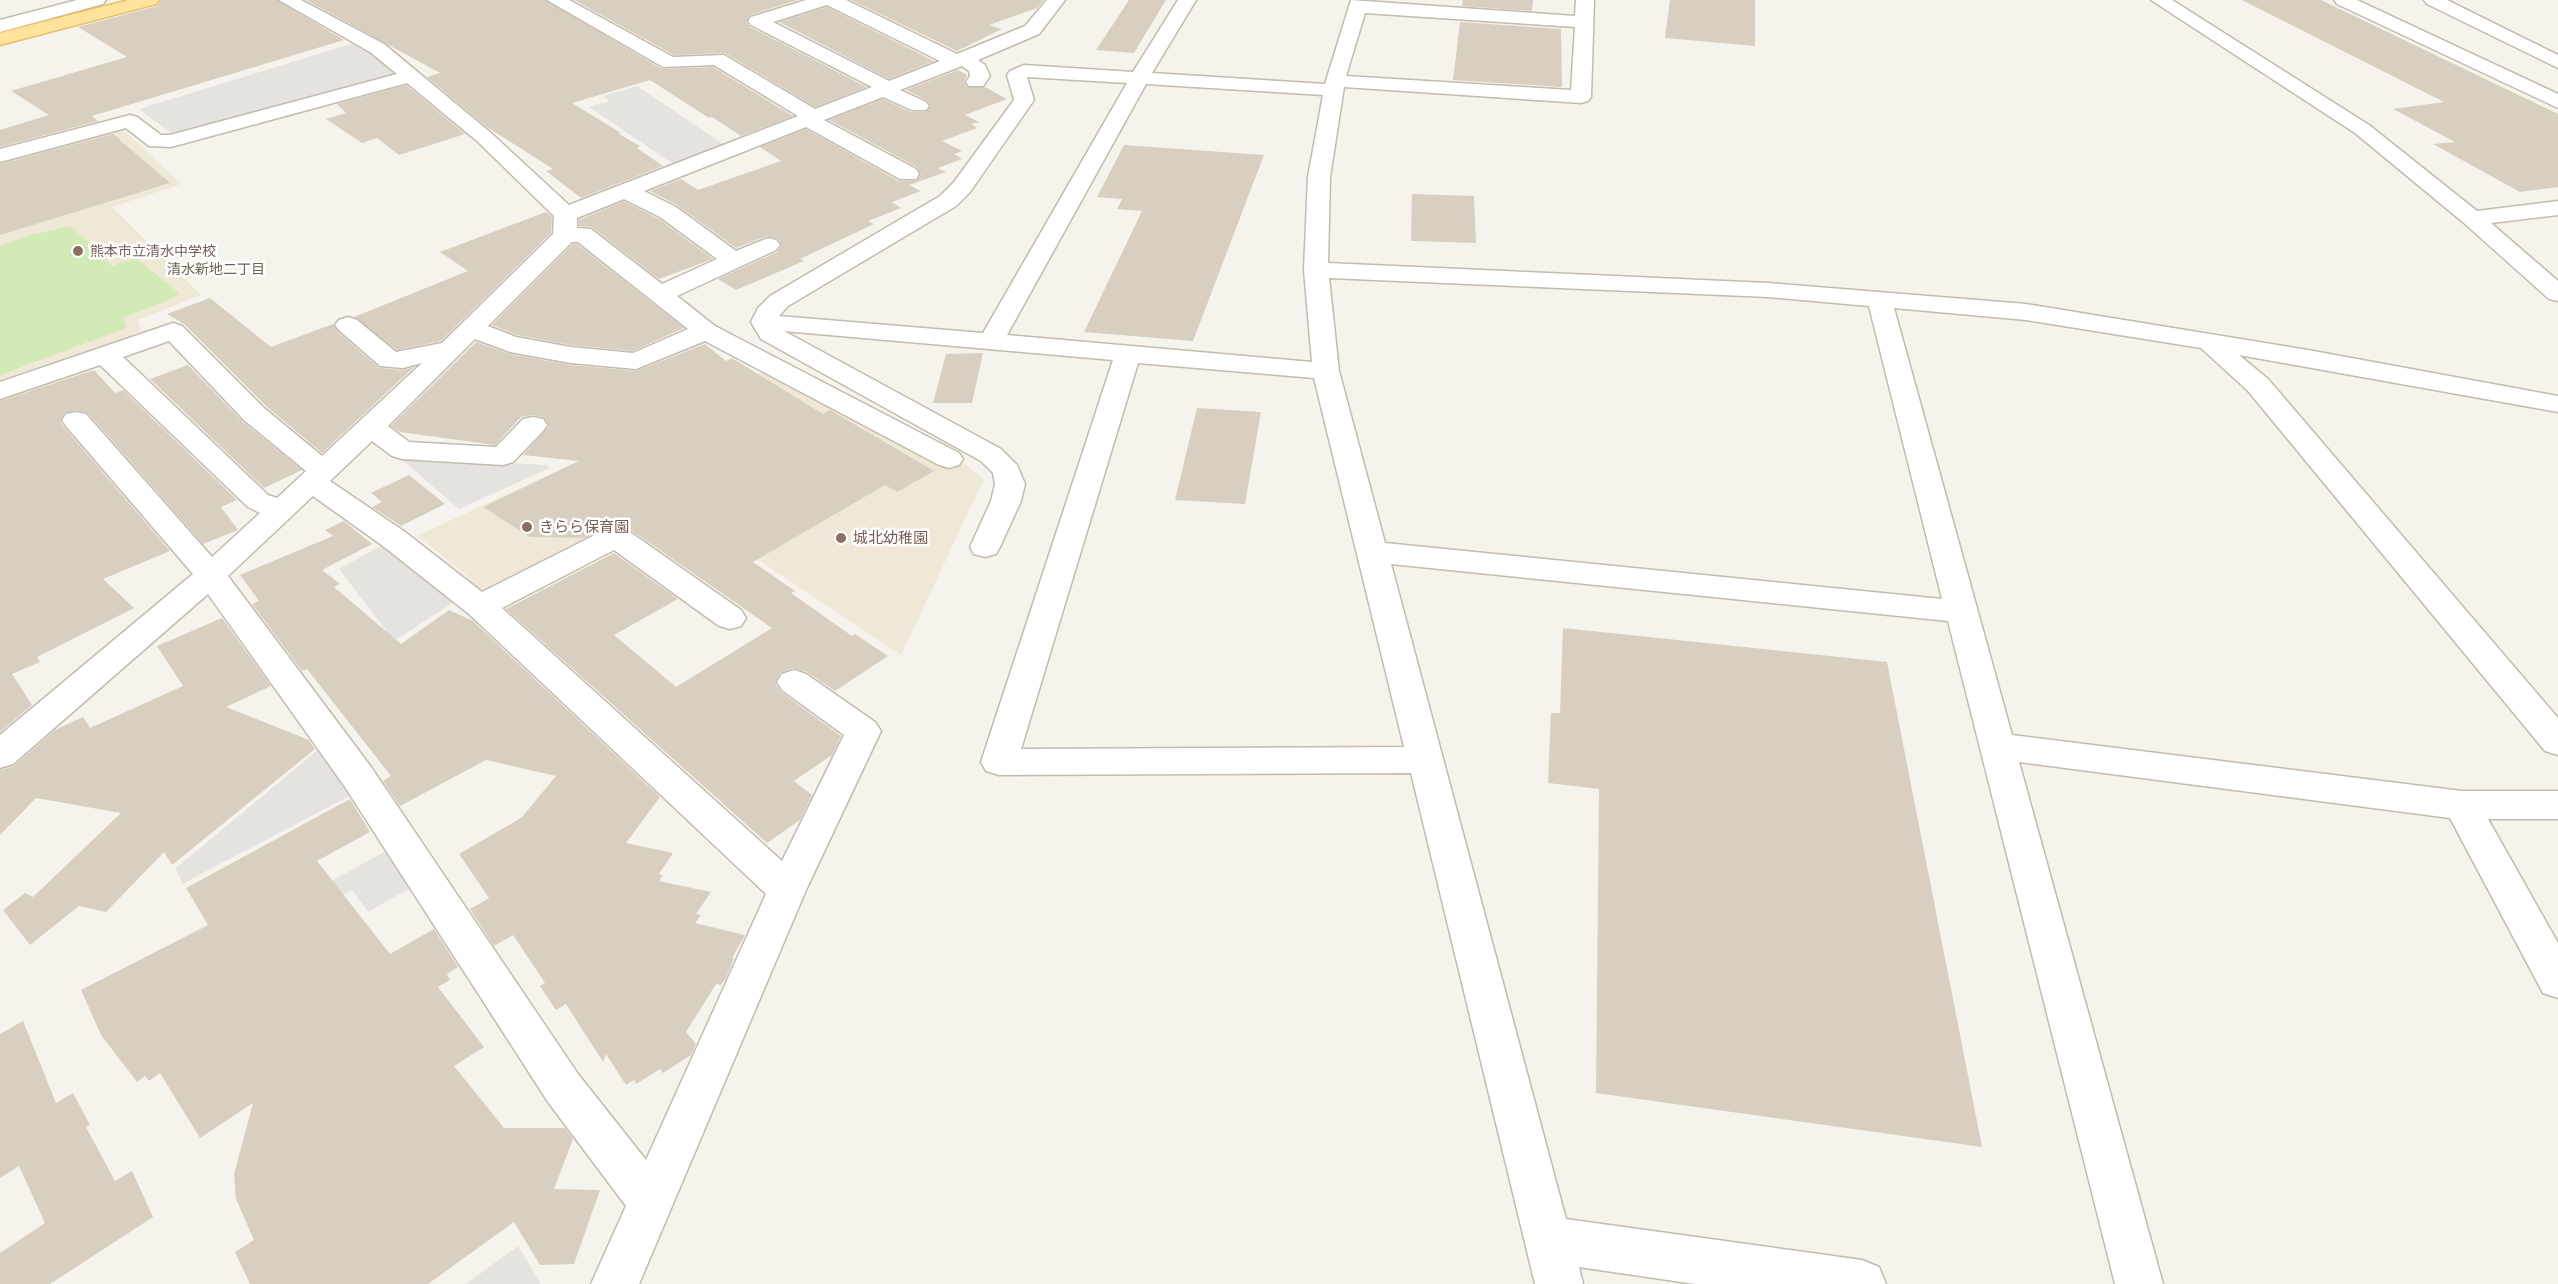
<!DOCTYPE html>
<meta charset="utf-8">
<style>
body{margin:0}
canvas{display:block;background:#f6f3ec}
</style>
<canvas width="2558" height="1284"></canvas>
<script>
const ctx = document.querySelector('canvas').getContext('2d');
ctx.lineJoin = 'round';
function fillPath(path, color) { ctx.fillStyle = color; ctx.fill(path, 'evenodd'); }
const poly = rows => new Path2D(rows.map(r => 'M' + r).join(''));
function trace(path, color, width, dash) { ctx.strokeStyle = color; ctx.lineWidth = width; ctx.lineCap = dash ? 'butt' : 'round'; ctx.setLineDash(dash || []); ctx.stroke(path); }
function write(font, color, halo, rows, align = 'center') {
  ctx.font = font + ' Lato,"Noto Sans JP",sans-serif'; ctx.lineWidth = 5; ctx.setLineDash([]); ctx.textBaseline = 'middle'; ctx.strokeStyle = halo; ctx.fillStyle = color; for (const [text, x, y, turn = 0] of rows) {
    ctx.save(); ctx.translate(x, y); ctx.rotate((+turn || 0) * Math.PI / 180); ctx.textAlign = isNaN(turn) ? turn : align; if (halo) ctx.strokeText(text, 0, 0); ctx.fillText(text, 0, 0); ctx.restore();
  }
}
const education = poly([
 [118,131,126,132,181,184,112,207,201,295,138,320,141,330,130,337,0,386,0,163],
 [768,369,953,468,962,462,984,479,901,655,669,500,605,448],
 [602,450,666,500,498,589,479,590,463,572,417,536]
]);
const green = poly([
 [71,226,112,266,136,258,179,293,174,298,123,318,126,328,0,375,0,246,30,235]
]);
const parking = poly([
 [354,43,374,53,395,73,391,77,175,136,139,109],
 [637,86,726,146,676,166,589,107,610,101,603,96],
 [399,457,546,465,550,468,459,509],
 [381,546,454,602,394,641,339,569],
 [319,749,355,793,182,884,176,868],
 [391,848,417,884,368,912,352,890,226,962,216,946],
 [518,1246,541,1284,466,1284]
]);
const building = poly([
 [161,0,277,0,344,40,92,116,98,121,0,147,0,130,49,115,11,91,127,57,78,27,157,6],
 [306,0,545,0,662,69,713,67,793,116,741,136,712,117,709,118,650,80,572,103,621,133,619,134,640,146,637,148,663,166,581,198,546,171,553,169,487,127,427,77,440,73],
 [574,0,798,0,750,15,746,22,750,27,867,87,815,107,725,53,674,55],
 [851,0,1044,0,1037,8,989,25,1002,29,957,51],
 [1129,0,1166,0,1134,53,1096,50],
 [1463,0,1533,0,1532,11,1462,6],
 [1670,0,1755,0,1755,46,1665,38],
 [2242,0,2321,0,2558,114,2558,187,2520,192,2433,144,2455,142,2393,109,2444,102],
 [827,7,934,61,889,79,779,22],
 [1460,22,1561,29,1562,87,1453,80],
 [958,70,967,75,964,82,967,87,985,87,1007,99,965,115,979,122,971,124,977,128,942,141,962,151,954,154,962,159,938,168,946,172,909,185,921,191,892,202,901,208,868,221,874,224,800,259,804,261,736,290,718,279,777,252,782,245,778,239,767,236,736,248,677,205,650,191,681,179,698,190,781,161,760,147,806,129,899,181,916,181,921,175,917,167,829,120,883,99,911,112,926,112,931,106,928,101,906,90],
 [406,85,465,134,399,155,377,138,362,143,326,119,346,113,337,104],
 [113,134,170,183,0,235,0,164],
 [1124,145,1264,155,1193,341,1084,332,1142,211,1117,209,1122,199,1097,197],
 [1412,194,1474,196,1476,243,1411,241],
 [624,201,659,219,713,259,659,279,592,227,579,226,579,220],
 [546,212,552,217,551,233,441,341,397,350,354,317,468,271,440,252],
 [573,244,577,244,684,328,633,351,571,345,517,335,492,325],
 [210,298,271,347,333,324,338,332,379,368,403,370,414,367,322,453,266,406,184,324,167,314],
 [476,342,510,354,571,365,636,371,705,344,726,361,732,358,823,414,830,410,934,471,897,492,885,485,753,562,795,591,791,593,852,636,855,634,888,656,835,691,807,672,793,668,780,673,775,683,781,692,841,736,832,755,794,781,812,795,800,820,767,843,506,609,614,553,678,599,614,635,676,687,772,628,628,528,615,525,585,538,530,537,483,507,579,461,523,455,549,426,543,417,533,415,521,417,495,445,400,432,391,426],
 [983,353,972,403,933,403,946,354],
 [188,365,243,422,302,470,264,488,150,379],
 [94,370,115,393,123,390,237,500,221,507,238,530,203,544,88,413,76,410,64,413,60,421,64,427,170,551,103,579,134,608,37,657,40,662,12,674,32,705,0,732,0,401],
 [1197,408,1261,412,1245,504,1175,500],
 [409,475,445,504,401,526,372,507,382,502,371,493],
 [344,521,372,544,322,570,340,584,334,587,401,644,449,610,473,621,660,797,626,843,673,853,659,874,663,875,659,881,711,892,696,914,701,915,695,923,745,935,732,958,734,958,726,978,721,985,716,984,686,1032,696,1044,691,1055,663,1073,660,1069,636,1084,634,1080,626,1085,606,1054,603,1062,566,1004,556,1010,540,986,545,983,513,935,494,946,470,909,489,898,459,854,521,818,556,776,486,760,400,806,383,781,391,776,307,669,302,671,252,604,259,601,240,575,333,536,325,530],
 [222,618,271,686,226,707,309,740,315,749,172,865,164,852,106,912,79,906,30,945,3,910,25,893,33,897,121,813,36,798,0,835,0,770,14,766,55,730,83,717,90,728,183,686,157,646],
 [1563,628,1887,662,1982,1147,1596,1093,1599,789,1548,783,1551,713,1560,713],
 [350,799,370,832,317,861,390,954,434,929,458,967,447,974,450,980,438,987,484,1047,454,1066,504,1128,565,1128,573,1139,554,1189,600,1190,574,1264,540,1265,514,1222,428,1284,250,1284,235,1252,254,1240,236,1199,234,1174,253,1103,200,1138,160,1073,149,1081,145,1076,137,1082,101,1035,81,990,208,925,186,888],
 [23,1021,56,1103,73,1093,90,1125,86,1127,115,1181,132,1171,153,1217,50,1284,0,1284,0,1253,45,1223,19,1166,0,1178,0,1034]
]);
const minor = poly([
 [77,0,106,0,103,4,0,32,0,20,77,0],
 [279,0,301,0,384,44,491,133,569,205,798,116,714,65,663,67,547,0,569,0,673,57,724,55,815,109,872,87,751,25,748,21,751,17,806,0,846,0,957,54,1025,26,1047,0,1065,0,1039,34,978,60,985,65,990,76,983,86,969,86,966,82,970,76,969,71,962,66,900,90,926,102,929,106,926,110,912,110,883,97,824,120,916,169,919,174,916,179,900,179,806,127,644,191,676,207,736,251,768,238,776,240,780,245,776,250,677,296,715,326,959,453,963,459,959,465,949,468,939,465,705,341,636,369,571,363,510,352,475,339,388,426,409,442,496,447,523,419,533,417,543,419,547,425,543,431,513,462,503,465,402,459,392,456,372,441,330,481,405,532,482,592,605,530,616,527,627,530,741,610,746,618,741,626,730,629,719,626,614,550,502,608,782,861,844,735,782,690,777,682,782,674,794,670,806,674,875,722,881,731,806,890,639,1284,591,1284,626,1206,548,1102,345,787,208,594,13,764,0,768,0,735,193,574,66,426,62,420,66,414,76,412,86,414,212,557,260,513,248,507,100,365,0,399,0,382,173,323,182,326,264,408,322,456,422,363,403,368,380,366,339,330,335,325,339,320,348,317,357,320,396,352,442,343,553,234,554,216,477,141,407,83,171,147,149,146,126,128,0,162,0,149,130,115,137,117,161,135,170,135,397,74,370,52,279,0],
 [827,5,940,61,889,81,773,22,827,5],
 [624,199,660,217,717,259,662,284,591,229,577,228,577,218,624,199],
 [572,242,578,242,688,329,633,353,571,347,516,337,488,326,572,242],
 [169,341,244,420,306,471,277,498,268,495,123,357,169,341],
 [313,496,383,546,469,614,766,894,646,1160,578,1074,371,767,228,576,313,496],
 [1178,0,1196,0,1152,73,1325,84,1351,0,1575,16,1576,0,1594,0,1591,97,1588,101,1581,103,1344,87,1330,177,1328,263,1768,283,2026,304,2308,350,2558,396,2558,412,2239,355,2268,379,2558,718,2558,755,2545,751,2248,391,2201,348,2026,320,1894,308,2012,735,2462,791,2558,791,2558,819,2488,819,2558,943,2558,998,2543,993,2450,818,2019,762,2163,1284,2115,1284,1948,621,1391,564,1566,1219,1862,1260,1879,1267,1886,1284,1695,1284,1579,1267,1583,1284,1535,1284,1411,773,999,775,986,771,981,762,1113,360,784,331,1001,449,1017,465,1025,484,1021,501,1000,547,996,554,985,557,974,554,970,547,991,501,995,484,993,473,981,461,761,339,751,322,758,308,770,296,940,196,954,182,1014,100,1007,75,1010,71,1024,65,1133,72,1178,0],
 [1365,13,1575,27,1571,90,1346,76,1365,13],
 [1027,77,1127,83,983,333,779,316,788,306,956,206,970,192,1034,100,1027,77],
 [1146,84,1323,95,1308,177,1304,270,1312,362,1007,335,1146,84],
 [1329,278,1768,297,1869,306,1942,599,1385,543,1339,371,1329,278],
 [1138,363,1314,378,1404,747,1021,749,1138,363],
 [2151,0,2172,0,2369,125,2477,211,2558,201,2558,215,2491,223,2558,281,2558,301,2549,299,2464,223,2355,133,2151,0],
 [2334,0,2357,0,2558,94,2558,108,2337,4,2334,0],
 [2424,0,2447,0,2558,55,2558,68,2427,4,2424,0]
]);
const major = poly([
 [129,0,159,0,156,4,0,45,0,33,129,0]
]);
const markers = [
 [78,251,6,"#8d6e63"],
 [527,527,6,"#8d6e63"],
 [841,538,6,"#8d6e63"]
];
const farEducationnames = [
 ["熊本市立清水中学校",90,251]
];
const farNeighbourhoodnames = [
 ["清水新地二丁目",216,269]
];
const educationNames = [
 ["きらら保育園",539,527],
 ["城北幼稚園",853,538]
];
fillPath(education, '#efe8d6');
fillPath(green, '#d2eab5');
fillPath(parking, '#e5e3e0');
fillPath(building, '#d8cfc1');
trace(minor, '#c2bbae', 3);
trace(major, '#e6c16a', 3);
fillPath(minor, '#fff');
fillPath(major, '#ffe39c');
for (const [x, y, r, color] of markers) { const dot = new Path2D(); dot.arc(x, y, r, 0, 2 * Math.PI); ctx.fillStyle = color; ctx.fill(dot); trace(dot, '#fff', 2); }
write('14px', '#785e54', '#fff', farEducationnames, 'left');
write('14px', '#6e6250', '#fff', farNeighbourhoodnames);
write('15px', '#785e54', '#fff', educationNames, 'left');
</script>
